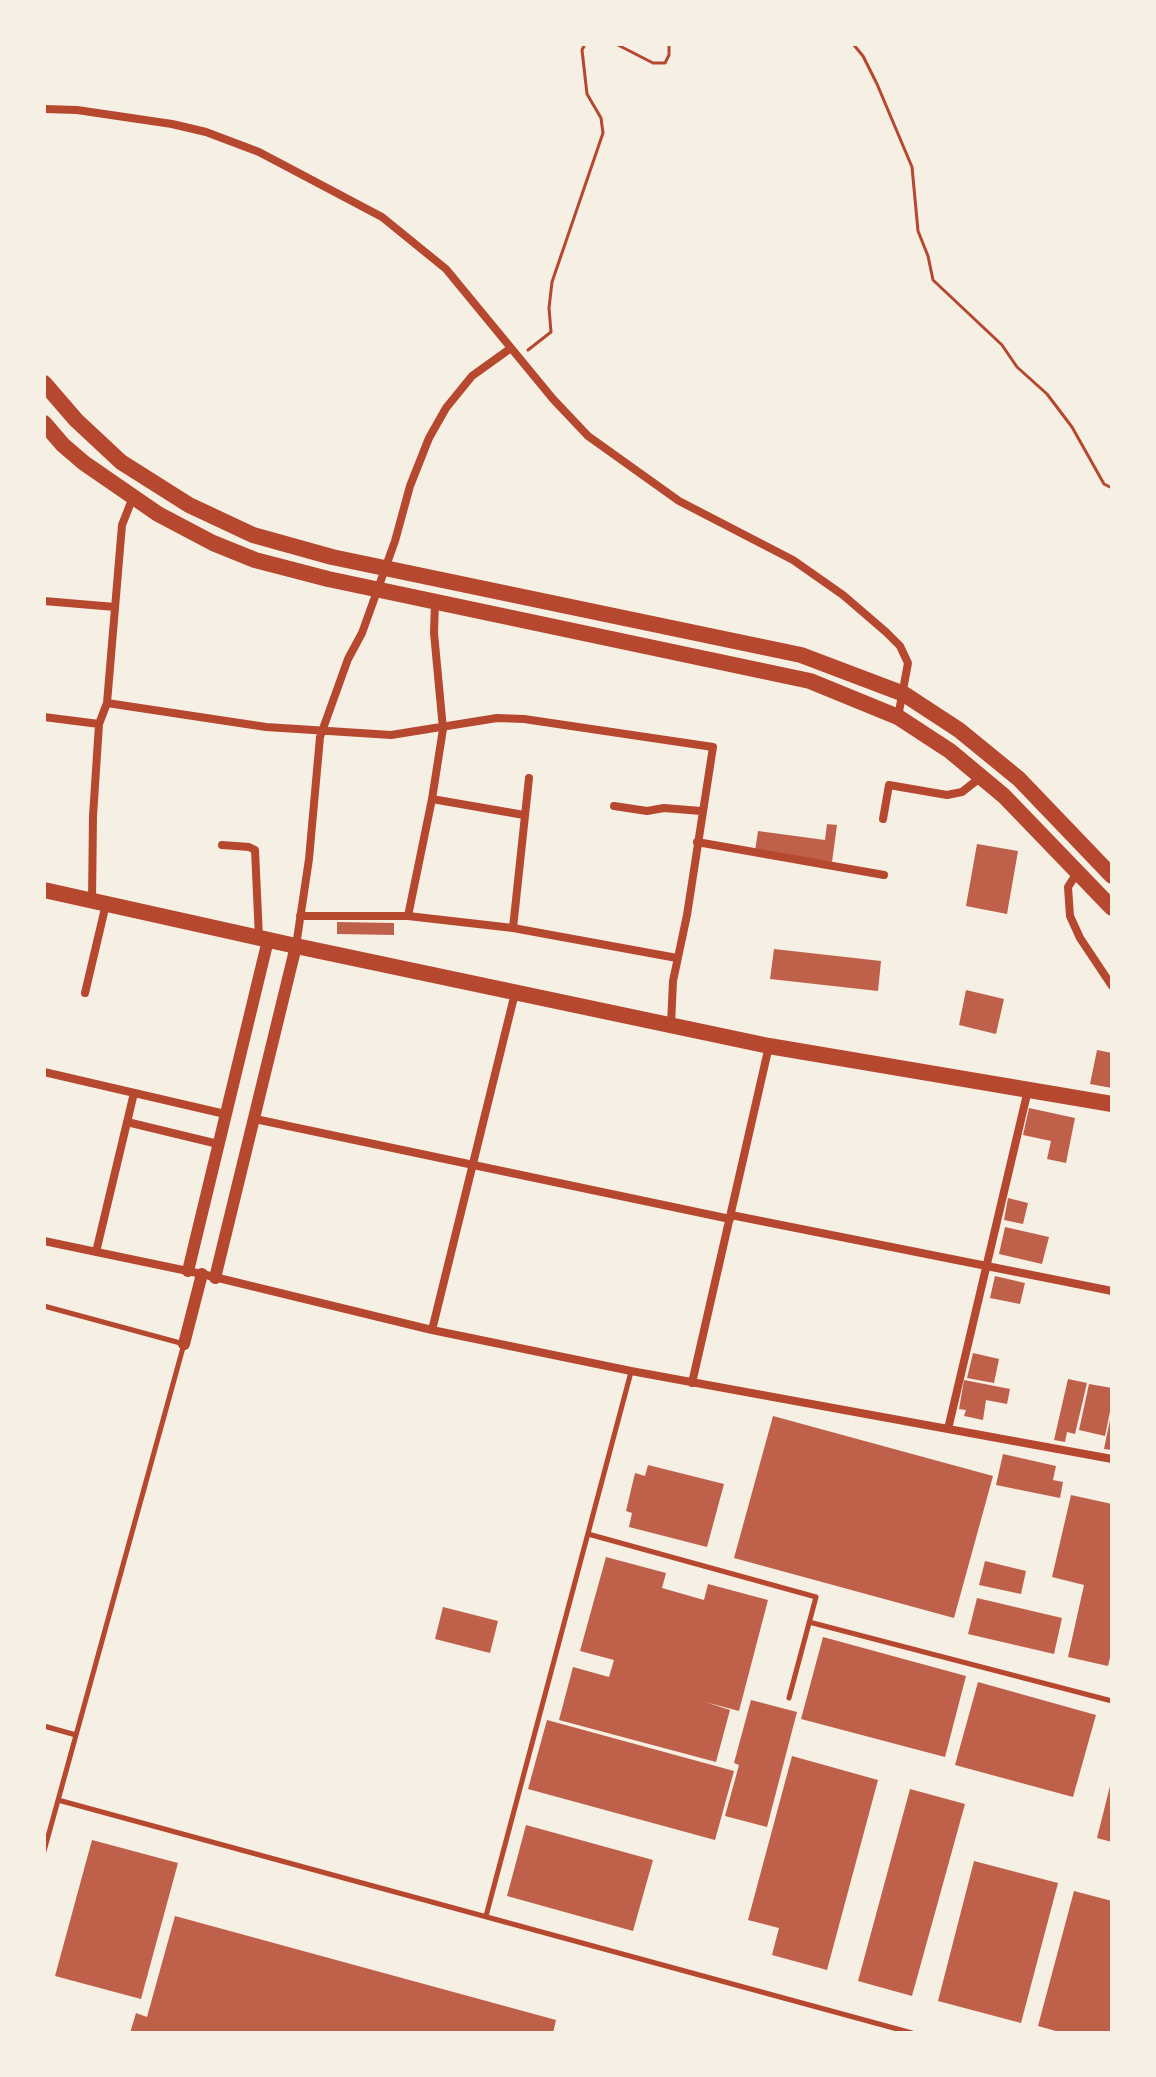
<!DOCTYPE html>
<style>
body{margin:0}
#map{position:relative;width:1156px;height:2077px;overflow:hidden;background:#f6efe4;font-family:"Noto Sans",sans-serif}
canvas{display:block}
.frame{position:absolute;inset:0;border:46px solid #f6efe4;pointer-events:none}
</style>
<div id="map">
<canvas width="1156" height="2077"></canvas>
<div class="frame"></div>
</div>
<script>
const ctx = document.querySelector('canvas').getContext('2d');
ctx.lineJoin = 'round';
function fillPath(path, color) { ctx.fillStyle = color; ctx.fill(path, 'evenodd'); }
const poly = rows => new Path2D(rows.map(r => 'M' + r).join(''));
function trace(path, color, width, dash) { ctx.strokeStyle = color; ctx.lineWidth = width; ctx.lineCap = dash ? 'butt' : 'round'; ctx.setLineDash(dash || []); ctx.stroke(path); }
const building = poly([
 [827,824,837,825,832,862,755,851,758,831,825,840],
 [977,844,1018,851,1007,914,966,906],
 [337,922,394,923,394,935,337,934],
 [774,949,881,961,878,991,770,979],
 [966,990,1004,999,996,1034,959,1025],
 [1097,1050,1112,1053,1112,1088,1090,1084],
 [1029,1108,1075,1118,1066,1163,1047,1159,1051,1141,1023,1135],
 [1008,1198,1028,1203,1023,1224,1004,1220],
 [1005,1227,1049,1237,1042,1264,999,1254],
 [995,1276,1025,1283,1020,1304,990,1298],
 [973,1353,999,1359,994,1383,967,1378],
 [1068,1379,1087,1383,1075,1434,1067,1432,1065,1442,1054,1440],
 [964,1380,1010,1389,1007,1404,986,1400,983,1420,964,1416,966,1410,959,1409],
 [1089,1384,1112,1388,1112,1402,1105,1436,1079,1430],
 [1111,1415,1112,1415,1112,1450,1104,1449],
 [773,1416,993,1476,954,1618,734,1558],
 [1003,1454,1056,1466,1053,1480,1063,1482,1060,1498,996,1485],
 [648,1465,724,1484,707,1547,629,1527,632,1513,626,1511,635,1473,645,1476],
 [1071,1495,1112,1504,1112,1649,1108,1666,1068,1657,1084,1585,1052,1577],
 [606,1557,666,1573,662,1588,704,1600,708,1584,768,1600,739,1711,705,1702,730,1710,716,1762,559,1720,573,1667,609,1677,614,1660,580,1651],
 [985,1561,1026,1571,1021,1594,979,1585],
 [977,1598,1062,1618,1054,1654,968,1634],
 [443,1607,498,1621,490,1653,435,1639],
 [823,1637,966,1676,945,1757,801,1719],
 [978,1682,1096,1715,1073,1797,955,1765],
 [751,1700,797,1712,767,1827,725,1816,739,1765,734,1763],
 [547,1720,734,1771,715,1840,528,1789],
 [792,1756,878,1780,827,1970,772,1955,779,1928,748,1920],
 [1111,1782,1112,1783,1112,1842,1097,1838],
 [910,1789,965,1804,912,1996,858,1981],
 [526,1825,653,1860,633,1931,507,1896],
 [92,1840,178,1863,141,1999,55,1976],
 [974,1861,1058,1883,1021,2023,938,2001],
 [1074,1891,1112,1901,1112,2033,1063,2033,1038,2026],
 [175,1916,556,2020,553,2033,130,2033,136,2013,147,2017]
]);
const path = poly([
 [616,44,653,63,665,63,669,55,669,44],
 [853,44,863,56,877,84,912,167,918,231,928,256,933,280,1002,345,1017,367,1047,394,1072,427,1104,484,1112,488],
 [528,350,551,332,549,308,552,282,603,133,601,118,587,94,582,50,585,44]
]);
const service = poly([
 [44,1306,184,1344,44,1851],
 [588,1534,816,1597,789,1698],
 [809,1622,1112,1701],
 [44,1726,76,1735],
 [58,1800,912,2033],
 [486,1916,631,1372]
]);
const minor = poly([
 [44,109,77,110,172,124,206,132,259,152,382,217,446,269,553,399,588,436,679,501,793,560,843,595,886,632,900,646,908,663,898,717],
 [44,601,115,607],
 [107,703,266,727,391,735,497,718,524,719,713,747,687,915,673,981,671,1025],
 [44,717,99,724],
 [432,799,524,815],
 [614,806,647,811,664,808,701,811],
 [883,819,889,785,947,795,962,792,981,777],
 [697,842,884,875],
 [222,845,249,847,255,850,259,938],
 [1077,873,1068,887,1070,916,1080,938,1112,986],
 [92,900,93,816,99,724,107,703,122,525,133,497],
 [300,916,408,916,513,928,677,958],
 [408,916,432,799,443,729,434,633,435,602],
 [513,928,529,778],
 [296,946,309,859,320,737,348,659,362,633,395,541,410,486,429,438,446,408,472,376,511,348],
 [85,993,106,904],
 [44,1072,225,1114],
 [255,1119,730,1219],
 [127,1122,218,1144],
 [731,1215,1112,1291],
 [44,1241,202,1274,432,1330,631,1371,1112,1459],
 [96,1252,134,1093],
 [432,1330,515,993],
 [692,1383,769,1046],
 [948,1429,1028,1090]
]);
const tertiary = poly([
 [188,1271,268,940],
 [215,1278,296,946],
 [184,1344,202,1274]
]);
const primary = poly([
 [44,383,76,420,121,462,189,505,253,535,332,557,801,655,904,694,959,730,1019,779,1112,876],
 [44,423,63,445,84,463,158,514,213,543,255,560,328,579,810,681,898,717,950,751,1004,796,1112,908],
 [44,890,296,946,769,1046,1112,1104]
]);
fillPath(building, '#bf614a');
trace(path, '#b5482f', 3);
trace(service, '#b5482f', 5);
trace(minor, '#b5482f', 8);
trace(tertiary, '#b5482f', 12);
trace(primary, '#b5482f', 16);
</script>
